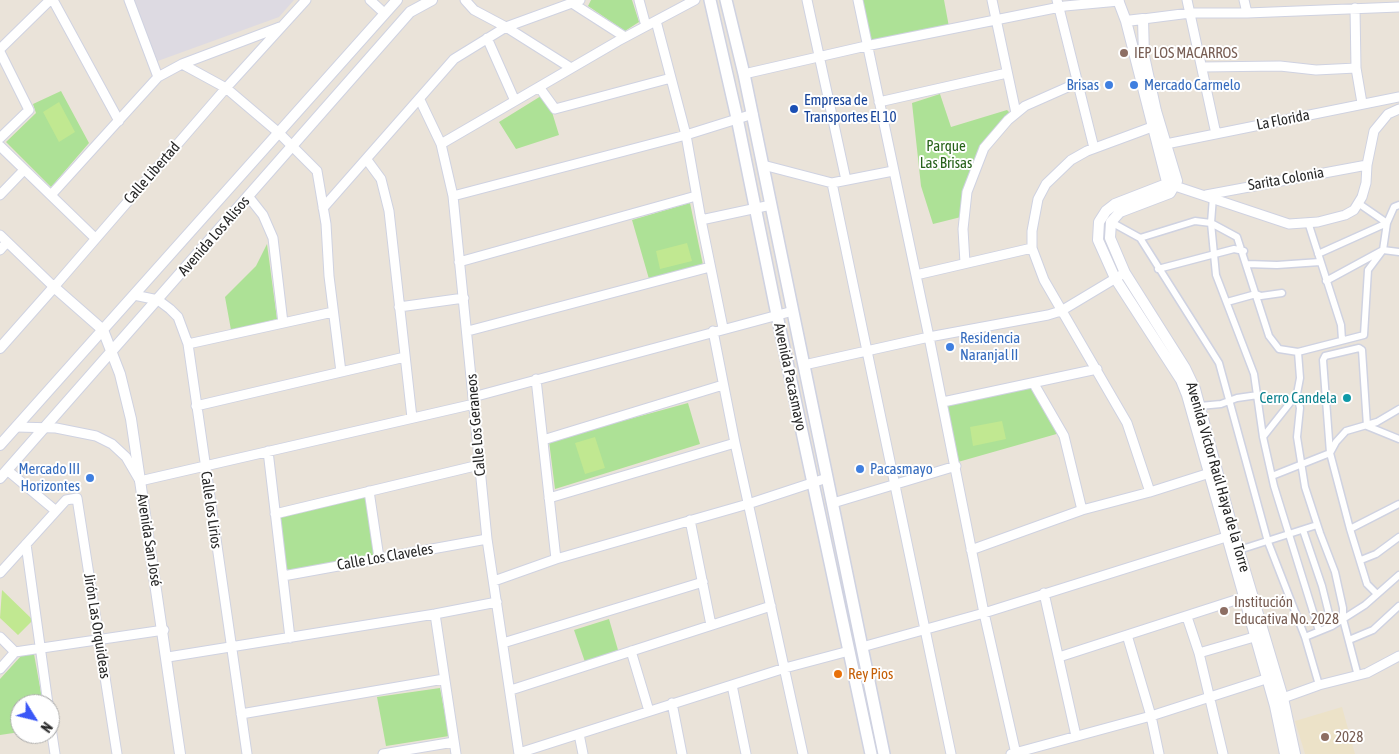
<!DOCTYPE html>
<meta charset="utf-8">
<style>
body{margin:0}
#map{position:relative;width:1399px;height:754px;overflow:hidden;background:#eae3d9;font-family:"Asap Condensed",sans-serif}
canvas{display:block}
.north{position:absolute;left:10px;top:694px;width:50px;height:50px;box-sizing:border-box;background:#fff;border:1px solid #a9a9a9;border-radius:50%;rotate:126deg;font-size:14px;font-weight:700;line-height:20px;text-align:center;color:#282828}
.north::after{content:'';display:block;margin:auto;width:18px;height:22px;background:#3a57f7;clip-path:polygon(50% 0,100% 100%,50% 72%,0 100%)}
</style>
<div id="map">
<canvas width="1399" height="754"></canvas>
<div class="north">N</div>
</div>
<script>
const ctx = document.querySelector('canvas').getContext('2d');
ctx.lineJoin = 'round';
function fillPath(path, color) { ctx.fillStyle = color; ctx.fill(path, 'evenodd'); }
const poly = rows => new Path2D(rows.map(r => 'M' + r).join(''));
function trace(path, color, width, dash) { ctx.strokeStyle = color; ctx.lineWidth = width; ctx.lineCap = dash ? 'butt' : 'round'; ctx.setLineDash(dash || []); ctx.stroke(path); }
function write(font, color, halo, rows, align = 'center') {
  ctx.font = font + ' "Asap Condensed",sans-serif'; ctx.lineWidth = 4; ctx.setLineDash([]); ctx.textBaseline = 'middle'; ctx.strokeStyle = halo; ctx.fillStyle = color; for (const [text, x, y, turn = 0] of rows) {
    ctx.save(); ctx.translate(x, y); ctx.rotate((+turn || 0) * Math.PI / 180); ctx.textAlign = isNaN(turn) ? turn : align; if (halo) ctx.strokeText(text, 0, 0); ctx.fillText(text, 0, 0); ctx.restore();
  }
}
const industrial = poly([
 [134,0,294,0,279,17,155,62]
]);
const education = poly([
 [1342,707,1355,754,1305,754,1295,721]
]);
const green = poly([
 [591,0,632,0,639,22,625,31,588,6],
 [861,0,944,0,949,27,869,43],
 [61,91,89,143,51,187,6,142,36,113,33,104],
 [940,94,951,127,1007,110,1010,113,982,146,964,191,961,217,933,224,921,186,912,103],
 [541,96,552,112,559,135,516,149,499,122],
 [690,203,703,265,649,279,632,220],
 [267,244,277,319,231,330,225,297,256,266],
 [1033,387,1060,433,958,462,946,405],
 [688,403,700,444,555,489,549,441],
 [372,496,382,555,286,572,280,516],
 [609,619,618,650,585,662,574,630],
 [34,654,43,704,20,704,20,732,0,735,0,679,21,656],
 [440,688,449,736,386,746,377,697]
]);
const pitch = poly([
 [59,102,75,132,59,142,43,112],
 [687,243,692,261,660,269,656,251],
 [1002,421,1006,439,973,446,970,427],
 [595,437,605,468,585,474,575,443],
 [2,590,33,620,18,635,0,618]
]);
const pedestrian = poly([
 [1213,197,1211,223,1216,275,1254,374,1263,437,1274,486,1319,631],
 [1111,222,1140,238],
 [1308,222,1341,325,1342,340],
 [1318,254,1387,223,1358,203],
 [1247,264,1277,265,1320,262],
 [1158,269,1234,249,1244,251],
 [1326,281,1383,250,1399,252],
 [1227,302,1256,294,1261,296,1282,293],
 [1297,394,1300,408,1297,437,1305,487,1320,533,1335,572,1343,608,1343,619,1358,676],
 [1200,406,1221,404,1237,398,1258,395],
 [1263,437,1297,394,1300,378,1298,352],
 [1272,476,1330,453,1336,442,1346,431,1377,422,1399,409],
 [1350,529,1399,504],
 [1303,530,1322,586,1332,626],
 [1239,550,1317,525],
 [1361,560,1376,554,1399,537],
 [1377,594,1367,584,1350,529,1330,453,1323,360,1325,356,1359,348,1362,350,1367,426,1399,439],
 [1305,637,1332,626,1365,605,1399,575],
 [1349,640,1373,630,1399,606],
 [1319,685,1305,637,1268,542,1219,363,1140,238,1195,221,1211,223,1237,237,1269,336,1279,349,1298,352,1364,335,1368,270,1383,250,1387,223,1394,207,1399,205]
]);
const minor = poly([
 [53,0,119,121],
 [129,0,158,77],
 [370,0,383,12],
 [465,0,474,10,506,27,571,68],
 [639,0,646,26],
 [807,0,846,180],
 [858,0,929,337,984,613,1016,754],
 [992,0,1016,113],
 [1057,0,1094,148],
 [1187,0,1216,134],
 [1244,0,1247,13],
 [572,3,625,37],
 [1355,8,1356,68,1362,103],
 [1143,19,1190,13,1247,13,1399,7],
 [656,21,686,135,701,220,723,328],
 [487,38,515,101],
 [0,49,50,0],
 [0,52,29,110,0,138],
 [182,64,226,88,279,133,317,171,326,224,329,276,341,372],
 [1202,67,1280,66,1316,70,1356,68],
 [744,74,866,46,1065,6,1119,1],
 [539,87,555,109,671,78],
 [420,100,441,144,453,196,487,539,519,754],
 [879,102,1007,73],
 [441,144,618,41,695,0],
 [1166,144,1399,97],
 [0,146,95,238],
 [367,160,381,179,389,211,412,418],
 [763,165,832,183,893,171],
 [832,183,951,754],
 [1175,186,1289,224,1318,222,1345,215,1354,210,1362,197,1366,183,1367,165,1374,131,1388,114,1399,109],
 [0,195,24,170],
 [51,195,158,77,182,64,280,27],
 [1206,195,1367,165],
 [248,196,263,215,273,238,283,323],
 [453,196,686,135,753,114],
 [323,208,454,59,506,27,580,0],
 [701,220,771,205],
 [0,235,54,287,226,88,306,0],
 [0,250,7,242],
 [459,262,696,196],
 [965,263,963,229,967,192,984,148,1008,120,1025,106,1077,83],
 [916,275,1032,248],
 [134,295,158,300,170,309,178,317,188,344,247,754],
 [399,307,464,298],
 [468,331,710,267],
 [713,331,735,443,803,754],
 [188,344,333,312],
 [804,365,929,337,1048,315,1061,311,1121,275],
 [536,379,556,559],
 [1034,384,1064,436,1082,510],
 [473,397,793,311],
 [943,402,1097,369],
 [196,406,405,357],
 [16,427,56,428,96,436,112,444,126,457,140,481,474,404],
 [543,440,723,385],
 [268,451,290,638],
 [7,470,56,511],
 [369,491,379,558],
 [1150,492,1127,423,1044,280,1032,248,1032,231,1038,199,1046,184,1071,160,1087,151,1152,127],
 [549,498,735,443],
 [833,503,956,466],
 [275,514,479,465],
 [690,520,711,625],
 [26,544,48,704],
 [971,550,1082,510,1150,492,1216,471],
 [0,573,66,500,77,498,117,754],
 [283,576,487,539],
 [494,581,556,559,748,504,827,478],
 [1044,593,1076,736],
 [435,614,456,754],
 [1187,617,1199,653,1223,754],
 [1127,635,1151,716,1159,754],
 [0,637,15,652],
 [503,643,703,582],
 [862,647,984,613,1226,537],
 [631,651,649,711],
 [1199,653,1261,635],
 [168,657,435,614,497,602],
 [1059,657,1251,595],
 [0,669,15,652,164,630],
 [732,685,746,754],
 [511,690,771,606],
 [1283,698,1319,685,1367,673,1399,656],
 [672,703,682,754],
 [241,714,444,679],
 [50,721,55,754],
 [579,734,583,754],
 [519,753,785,668,849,651],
 [383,754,454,742],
 [1011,754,1151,716,1272,677]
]);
const tertiary = poly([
 [1118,0,1126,21,1167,182,1164,185,1115,204,1106,211,1099,222,1098,240,1115,278,1181,380,1187,395,1275,706,1285,754],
 [1126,21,1143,19,1144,56,1156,111,1177,181,1170,193,1120,212,1111,222,1110,238,1125,273,1185,368,1195,389,1234,534,1283,698,1295,754],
 [0,348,54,287,103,330,120,374,131,419,180,754],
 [0,445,397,0],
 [0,478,410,12,432,0]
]);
const secondary = poly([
 [710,0,737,118,777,315,871,754],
 [726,0,744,74,884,754]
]);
const markers = [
 [1124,53,5,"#8d6e63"],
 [1109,85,5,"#3f7fe0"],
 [1134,85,5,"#3f7fe0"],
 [794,109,5,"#1a4fb4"],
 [950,347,5,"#3f7fe0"],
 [1347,398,5,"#0f9aa8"],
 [860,469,5,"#3f7fe0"],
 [90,478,5,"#3f7fe0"],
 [1224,611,5,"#8d6e63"],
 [838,674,5,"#e8710a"],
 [1325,737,5,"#8d6e63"]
];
const educationNames = [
 ["IEP LOS MACARROS",1134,53],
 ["Institución",1234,602],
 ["Educativa No. 2028",1234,619],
 ["2028",1335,737]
];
const shopNames = [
 ["Brisas",1099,85,"right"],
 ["Mercado Carmelo",1144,85],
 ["Residencia",960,338],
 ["Naranjal II",960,355],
 ["Mercado III",80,469,"right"],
 ["Horizontes",80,486,"right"],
 ["Pacasmayo",870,469]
];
const transitNames = [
 ["Empresa de",804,100],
 ["Transportes El 10",804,117]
];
const streetNames = [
 ["La Florida",1283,120,-11],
 ["Calle Libertad",152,173,-49],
 ["Sarita Colonia",1286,179,-10],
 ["Avenida Los Alisos",214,236,-49],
 ["Avenida Pacasmayo",790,377,78],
 ["Calle Los Geraneos",476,425,-95],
 ["Avenida Víctor Raúl Haya de la Torre",1218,477,74],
 ["Calle los Lirios",211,510,82],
 ["Avenida San José",149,540,81],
 ["Calle Los Claveles",385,557,-10],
 ["Jirón Las Orquideas",97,626,81]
];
const parkNames = [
 ["Parque",946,146],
 ["Las Brisas",946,163]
];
const cultureNames = [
 ["Cerro Candela",1337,398]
];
const foodNames = [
 ["Rey Pios",848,674]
];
fillPath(industrial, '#dddae2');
fillPath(education, '#ece2c8');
fillPath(green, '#ade196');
fillPath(pitch, '#c1e891');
trace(pedestrian, '#cfd2e1', 9);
trace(minor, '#cfd2e1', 11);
trace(tertiary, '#cfd2e1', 12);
trace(secondary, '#cfd2e1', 14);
trace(pedestrian, '#fff', 6);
trace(minor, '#fff', 9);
trace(tertiary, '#fff', 10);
trace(secondary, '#fff', 11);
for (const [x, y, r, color] of markers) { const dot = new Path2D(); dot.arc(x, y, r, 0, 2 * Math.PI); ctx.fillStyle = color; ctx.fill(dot); trace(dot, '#fff', 2); }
write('15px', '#785e54', '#fff', educationNames, 'left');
write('15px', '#366cbe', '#fff', shopNames, 'left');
write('15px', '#164399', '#fff', transitNames, 'left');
write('15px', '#282828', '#fff', streetNames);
write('15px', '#27621a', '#fff', parkNames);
write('15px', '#0d838f', '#fff', cultureNames, 'right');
write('15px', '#c56008', '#fff', foodNames, 'left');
</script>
